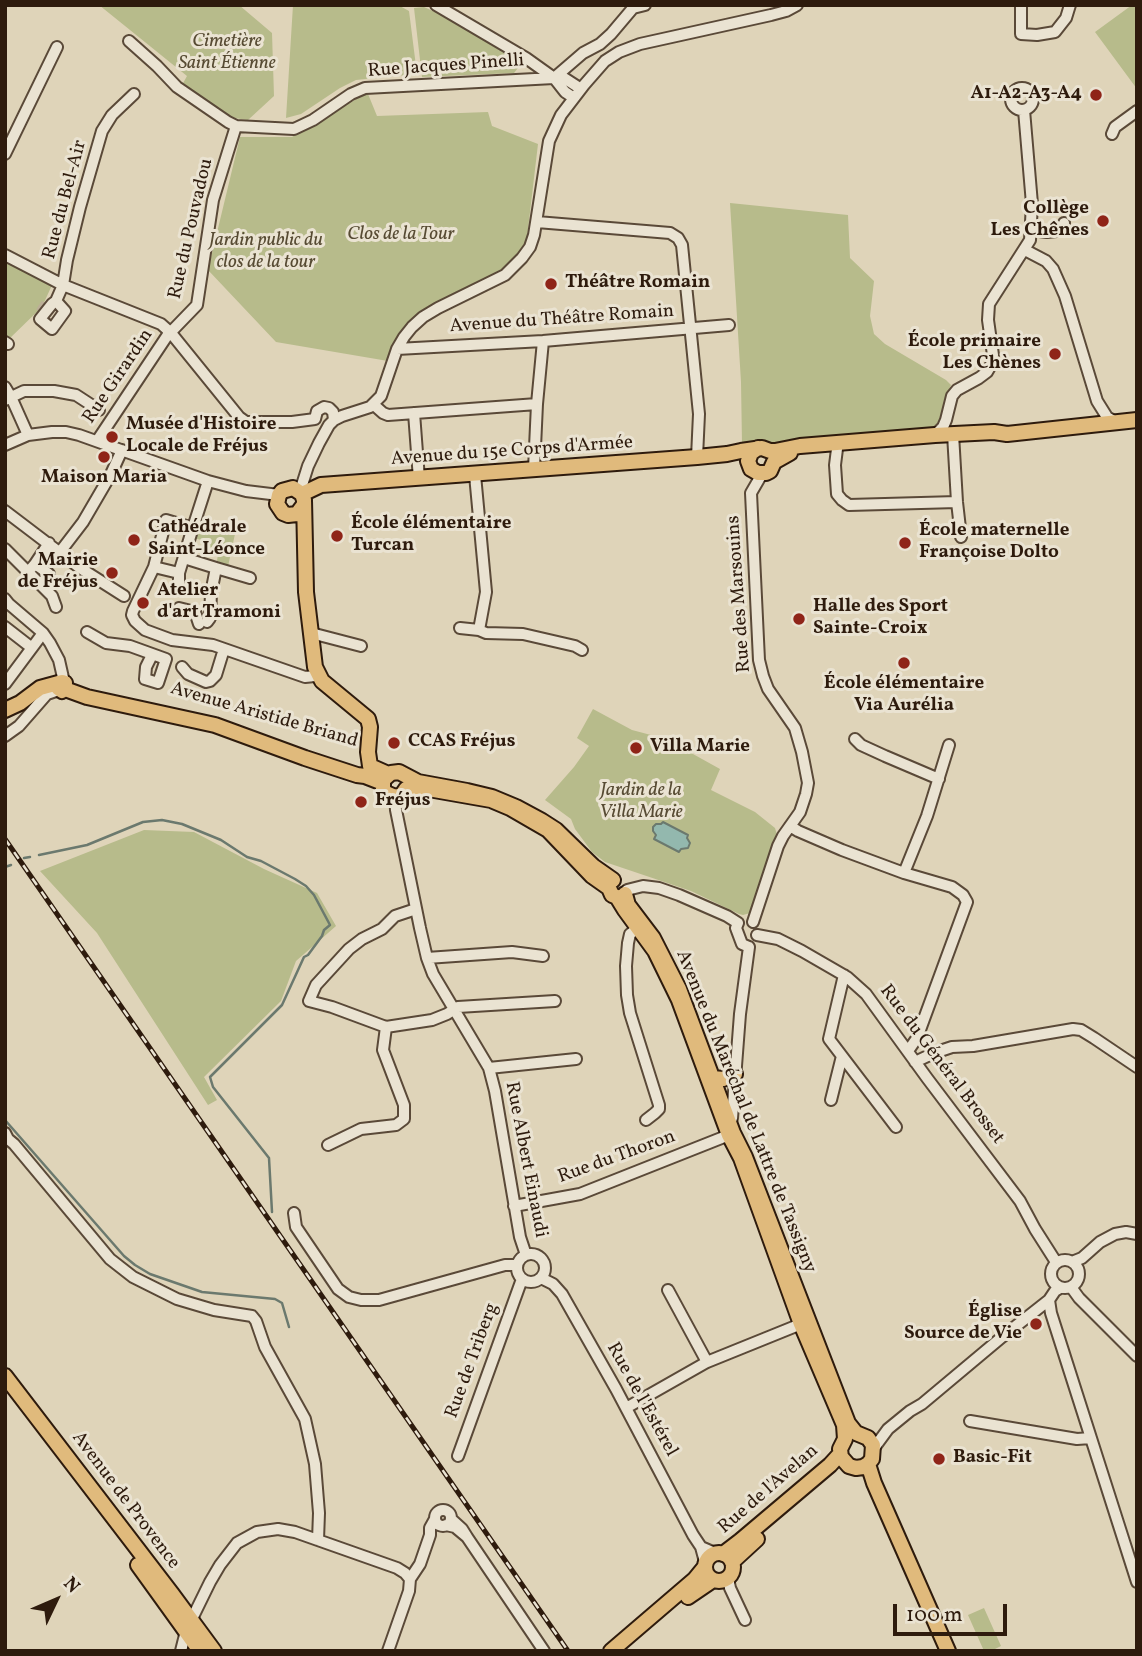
<!DOCTYPE html>
<meta charset="utf-8">
<style>
body{margin:0}
#map{position:relative;width:1142px;height:1656px;overflow:hidden;background:#dfd4b9;font-family:Vollkorn,serif}
canvas{display:block}
.frame{position:absolute;inset:0;border:7px solid #2e1b0d;pointer-events:none}
.north{position:absolute;left:21px;top:1565px;width:70px;height:70px;-webkit-text-stroke:5px #eae3d2;paint-order:stroke;rotate:46deg;font-size:19px;font-weight:700;line-height:28px;text-align:center;color:#2e1b0d}
.north::after{content:'';display:block;margin:auto;width:24px;height:32px;background:#2e1b0d;clip-path:polygon(50% 0,100% 100%,50% 72%,0 100%)}
.scale{position:absolute;left:893px;top:1604px;width:114px;height:32px;box-sizing:border-box;border:4px solid #2e1b0d;border-top:0;padding-left:9px;font-size:21px;line-height:24px;white-space:nowrap;color:#2e1b0d;-webkit-text-stroke:5px #eae3d2;paint-order:stroke}
</style>
<div id="map">
<canvas width="1142" height="1656"></canvas>
<div class="frame"></div>
<div class="north">N</div>
<div class="scale">100 m</div>
</div>
<script>
const ctx = document.querySelector('canvas').getContext('2d');
ctx.lineJoin = 'round';
function fillPath(path, color) { ctx.fillStyle = color; ctx.fill(path, 'evenodd'); }
const poly = rows => new Path2D(rows.map(r => 'M' + r).join(''));
function trace(path, color, width, dash) { ctx.strokeStyle = color; ctx.lineWidth = width; ctx.lineCap = dash ? 'butt' : 'round'; ctx.setLineDash(dash || []); ctx.stroke(path); }
function write(font, color, halo, rows, align = 'center') {
  ctx.font = font + ' Vollkorn,serif'; ctx.lineWidth = 6; ctx.setLineDash([]); ctx.textBaseline = 'middle'; ctx.strokeStyle = halo; ctx.fillStyle = color; for (const [text, x, y, turn = 0] of rows) {
    ctx.save(); ctx.translate(x, y); ctx.rotate((+turn || 0) * Math.PI / 180); ctx.textAlign = isNaN(turn) ? turn : align; if (halo) ctx.strokeText(text, 0, 0); ctx.fillText(text, 0, 0); ctx.restore();
  }
}
const green = poly([
 [99,5,239,5,272,33,274,96,248,120,234,118,182,85,187,76],
 [293,5,398,5,409,11,417,74,356,80,340,88,301,114,286,118],
 [1132,5,1137,5,1137,89,1095,32],
 [424,7,444,16,516,60,518,68,514,73,422,77,414,8],
 [368,94,377,116,488,112,492,126,538,144,526,246,508,267,424,310,408,323,394,343,388,361,276,342,208,270,240,137,292,137,360,97],
 [730,203,848,215,850,258,874,281,870,316,874,334,885,344,946,380,951,385,944,400,941,418,938,428,874,437,742,444,741,382],
 [5,261,52,285,42,307,7,341,5,340],
 [195,523,235,534,227,571,216,568,218,554,204,547,205,541,190,537],
 [593,709,632,730,666,739,720,769,711,790,755,812,775,828,777,835,754,909,750,913,743,915,739,914,691,891,605,862,592,852,575,829,571,819,545,800,574,767,589,746,577,738],
 [144,830,194,832,264,869,317,893,336,926,296,961,281,1001,204,1077,217,1100,208,1105,97,933,40,871],
 [984,1608,1001,1646,991,1651,984,1651,968,1615]
]);
const water = poly([
 [663,822,688,835,687,838,690,843,688,848,681,849,679,852,654,839,656,835,653,831,653,827,656,824,661,824,663,822]
]);
const stream = poly([
 [39,855,87,845,143,822,162,820,182,824,221,840,247,857,261,861,295,879,306,886,314,895,330,925,324,930,322,936,308,955,304,957,282,1005,210,1077,213,1087,269,1158,272,1212],
 [24,858,30,857],
 [5,867,11,865],
 [5,1120,124,1256,135,1265,150,1274,202,1292,275,1299,282,1303,289,1327]
]);
const minorTunnel = poly([
 [39,305,42,307]
]);
const minor = poly([
 [436,5,526,58,554,78,565,92,574,98],
 [1021,5,1021,34,1037,35,1055,32,1066,18,1070,5],
 [129,41,157,66,177,87,228,122,236,126,294,129,313,120,351,94,365,88,554,78,564,78,581,89],
 [554,78,583,53,600,44,611,34,633,8,645,5],
 '1011 99a11 11 0 1 1 22 0a11 11 0 1 1-22 0Z',
 [1112,134,1115,127,1137,111],
 [5,154,57,47],
 [537,222,670,233,678,238,682,245,699,414,697,457],
 [1031,230,1047,232,1057,231,1062,228,1064,223],
 [1025,250,1046,261,1053,269,1065,296,1097,401,1107,417,1116,422],
 [5,255,63,285,161,324,171,333,239,417,246,422,292,422,315,419],
 [56,301,65,311,52,329,40,319,52,304,56,301,63,285,67,260,80,207,102,131,112,115,134,94],
 [5,342,8,344],
 [397,349,543,341,729,325],
 [5,387,11,397,28,435],
 [5,400,24,391,54,391,76,395,99,410],
 [374,405,383,413,388,415,537,404],
 [414,413,419,479],
 [315,419,317,411,324,407,329,408,333,412,334,420],
 [953,434,957,502,961,537],
 [935,435,943,427,946,420,952,396,957,390,979,378,987,372,991,365,993,355,988,320,989,304,1030,240,1032,204,1024,110],
 [97,441,167,336,197,305,213,200,236,126],
 [5,445,28,435,52,432,66,432,79,435,208,481,246,491,279,495],
 [837,449,835,465,837,494,842,500,849,505,957,502],
 [534,469,537,404,543,341],
 [475,475,486,592,479,630],
 [298,490,302,485,308,466,319,443,329,425,334,420,342,416,370,407,381,396,397,349,404,337,412,327,423,317,438,308,505,275,522,258,530,247,534,235,549,141,561,115,584,85,605,61,619,52,640,44,771,15,786,11,797,5],
 [5,511,80,568,124,596],
 [193,528,166,520,154,567,133,611,132,615,135,621,145,630,172,640,213,645,305,677,315,676],
 [5,549,52,596,56,607],
 [60,552,83,522,111,474,122,450],
 [184,558,216,568,211,593,210,618,207,622],
 [35,564,49,543],
 [154,567,179,573],
 [216,568,250,578],
 [28,572,35,564,49,574,41,584],
 [179,583,179,573,190,537,208,481],
 [5,599,9,604,43,633,50,643,59,660,64,682],
 [179,608,195,612,199,624],
 [5,627,32,648],
 [460,628,479,630,486,633,523,634,575,646,582,650],
 [87,632,106,643,130,646,166,659,158,683,145,679,146,667,152,655],
 [311,633,361,646],
 [182,667,188,674,206,682,210,681,216,675,224,649],
 [5,684,43,633],
 [5,736,19,726,47,694,59,690],
 [855,739,861,745,885,756,939,779],
 [395,797,396,810,420,928,427,958,433,974,489,1068,495,1091,520,1237,526,1255],
 [790,826,798,831,842,850,904,873,952,887,963,895,967,902,917,1038,908,1051],
 [904,873,927,816,949,745],
 [627,890,643,886,659,888,679,895,727,916,738,923],
 [753,922,778,846,783,836,800,812,806,794,808,783,802,752,795,728,768,689,763,676,759,660,751,493,762,474],
 [738,923,736,928,742,944,749,947],
 [638,928,630,934,628,943,626,966,627,995,630,1013,659,1105,659,1109,655,1113,646,1120],
 [757,935,778,939,802,951,847,977,866,994,927,1078,1020,1201,1035,1229,1056,1262],
 [427,958,512,952,543,956],
 [844,975,829,1039,896,1127],
 [386,1027,432,1020,447,1014,458,1007,555,1001],
 [915,1062,934,1053,952,1047,973,1046,1073,1029,1081,1030,1094,1038,1137,1067],
 [489,1068,576,1059],
 [831,1100,842,1056],
 [730,1124,732,1118,740,1014,749,947],
 [5,1133,8,1139,14,1144,110,1259,133,1277,177,1299,214,1310,252,1316,256,1321,265,1347,305,1419,315,1464,319,1513,318,1540],
 [328,1145,361,1129,396,1125,404,1119,404,1105,383,1050,386,1027,332,1007,309,1001,316,985,349,949,362,939,382,929,395,916,416,909],
 [514,1206,580,1194,729,1135],
 [294,1213,296,1227,338,1289,349,1297,361,1300,379,1300,505,1265,517,1265],
 '517 1268a14 14 0 1 1 28 0a14 14 0 1 1-28 0Z',
 '1051 1274a14 14 0 1 1 28 0a14 14 0 1 1-28 0Z',
 [1072,1262,1082,1258,1100,1242,1115,1234,1126,1232,1137,1234],
 [541,1278,553,1284,562,1294,616,1389,693,1535,701,1547,705,1562],
 [1071,1287,1079,1298,1137,1356],
 [1060,1288,1055,1291,1049,1300,1051,1313,1137,1582],
 [668,1290,707,1362],
 [626,1408,707,1362,801,1324,806,1327],
 [970,1421,1077,1439,1091,1438],
 [874,1448,888,1429,910,1411,922,1404,1002,1337,1049,1300],
 [458,1456,522,1279],
 '435 1518a8 8 0 1 1 16 0a8 8 0 1 1-16 0Z',
 [446,1525,455,1527,467,1537,462,1529,451,1519],
 [467,1537,544,1651],
 [701,1547,715,1553],
 [728,1578,730,1588,745,1620],
 [181,1651,186,1631,210,1582,220,1565,237,1543,257,1532,278,1529,295,1532,397,1568,405,1573,410,1579],
 [388,1651,409,1591,410,1579,420,1564,430,1535,430,1528,435,1519]
]);
const major = poly([
 [758,448,751,453,748,461,751,469,758,473,766,473,770,471,774,462,790,453],
 [302,494,321,485,697,457,727,454,741,451,762,448,770,451,775,451,800,446,935,435,994,432,1007,434,1137,420],
 [303,506,297,514,288,515,283,513,277,504,279,495,282,491,293,488,302,494,304,500,306,592,315,667,322,681,368,719,370,727,368,752,370,766,388,774],
 [58,684,58,688,62,691,65,689,87,697,215,725,305,758,357,775,365,776,383,783],
 [5,710,20,703,40,688,62,682,65,683],
 [613,880,593,866,556,830,542,821,516,807,492,797,467,791,418,782,399,772,391,773,383,780,383,789,386,793,395,797,402,795,406,789,417,787,491,800,510,808,548,830,592,876,609,888,612,895,617,897,625,910,655,951,679,1000,729,1135,741,1158,801,1324,844,1425,845,1439,840,1449,841,1457,849,1466,856,1468,863,1467,868,1464,872,1459,873,1445,868,1438,856,1433,848,1423,745,1157,733,1133,679,989,653,938,628,905,625,894],
 [713,1078,723,1079,735,1074],
 [5,1376,172,1594,214,1651],
 [868,1464,874,1483,948,1651],
 '705 1567a14 14 0 1 1 28 0a14 14 0 1 1-28 0Z',
 [723,1554,740,1541,830,1465,840,1454],
 [732,1562,757,1539],
 [138,1565,200,1651],
 [688,1597,713,1580],
 [611,1651,695,1579,704,1568]
]);
const rail = poly([
 [5,839,568,1651]
]);
const markers = [
 [1096,95,7,"#8f2418"],
 [1103,221,7,"#8f2418"],
 [551,284,7,"#8f2418"],
 [1055,354,7,"#8f2418"],
 [112,437,7,"#8f2418"],
 [104,457,7,"#8f2418"],
 [337,536,7,"#8f2418"],
 [134,540,7,"#8f2418"],
 [905,543,7,"#8f2418"],
 [112,573,7,"#8f2418"],
 [143,603,7,"#8f2418"],
 [799,619,7,"#8f2418"],
 [904,663,7,"#8f2418"],
 [394,743,7,"#8f2418"],
 [636,748,7,"#8f2418"],
 [361,802,7,"#8f2418"],
 [1036,1324,7,"#8f2418"],
 [939,1459,7,"#8f2418"]
];
const parkNames = [
 ["Cimetière",227,43],
 ["Saint Étienne",227,65],
 ["Clos de la Tour",401,236],
 ["Jardin public du",266,242],
 ["clos de la tour",266,264],
 ["Jardin de la",641,792],
 ["Villa Marie",641,814]
];
const streetNames = [
 ["Rue Jacques Pinelli",446,67,-4],
 ["Rue du Bel-Air",66,200,-75],
 ["Rue du Pouvadou",192,229,-77],
 ["Avenue du Théâtre Romain",562,320,-4],
 ["Rue Girardin",119,377,-56],
 ["Avenue du 15e Corps d'Armée",512,452,-4],
 ["Rue des Marsouins",740,594,-94],
 ["Avenue Aristide Briand",264,716,16],
 ["Rue du Général Brosset",941,1065,53],
 ["Avenue du Maréchal de Lattre de Tassigny",745,1112,68],
 ["Rue du Thoron",617,1158,-20],
 ["Rue Albert Einaudi",525,1160,79],
 ["Rue de Triberg",473,1361,-70],
 ["Rue de l'Estérel",641,1400,61],
 ["Rue de l'Avelan",769,1490,-41],
 ["Avenue de Provence",125,1501,53]
];
const poiNames = [
 ["A1-A2-A3-A4",1082,95,"right"],
 ["Collège",1089,210,"right"],
 ["Les Chênes",1089,232,"right"],
 ["Théâtre Romain",565,284],
 ["École primaire",1041,343,"right"],
 ["Les Chènes",1041,365,"right"],
 ["Musée d'Histoire",126,426],
 ["Locale de Fréjus",126,448],
 ["Maison Maria",104,479,"center"],
 ["École élémentaire",351,525],
 ["Turcan",351,547],
 ["Cathédrale",148,529],
 ["Saint-Léonce",148,551],
 ["École maternelle",919,532],
 ["Françoise Dolto",919,554],
 ["Mairie",98,562,"right"],
 ["de Fréjus",98,584,"right"],
 ["Atelier",157,592],
 ["d'art Tramoni",157,614],
 ["Halle des Sport",813,608],
 ["Sainte-Croix",813,630],
 ["École élémentaire",904,685,"center"],
 ["Via Aurélia",904,707,"center"],
 ["CCAS Fréjus",408,743],
 ["Villa Marie",650,748],
 ["Fréjus",375,802],
 ["Église",1022,1313,"right"],
 ["Source de Vie",1022,1335,"right"],
 ["Basic-Fit",953,1459]
];
fillPath(green, '#b7bb8b');
fillPath(water, '#93b8ae');
trace(water, '#6b796e', 2);
trace(stream, '#6b796e', 2.5);
trace(minorTunnel, '#bcaf97', 10, [10, 5]);
trace(minor, '#5a4938', 14);
trace(major, '#2e1b0d', 18);
trace(minor, '#eae3d2', 10);
trace(major, '#e0ba7c', 14);
trace(rail, '#2e1b0d', 5);
trace(rail, '#eae3d2', 2.5, [8]);
for (const [x, y, r, color] of markers) { const dot = new Path2D(); dot.arc(x, y, r, 0, 2 * Math.PI); ctx.fillStyle = color; ctx.fill(dot); trace(dot, '#eae3d2', 2.5); }
write('italic 19px', '#574b33', '#eae3d2', parkNames);
write('19px', '#2e1b0d', '#eae3d2', streetNames);
write('bold 19px', '#2e1b0d', '#eae3d2', poiNames, 'left');
</script>
